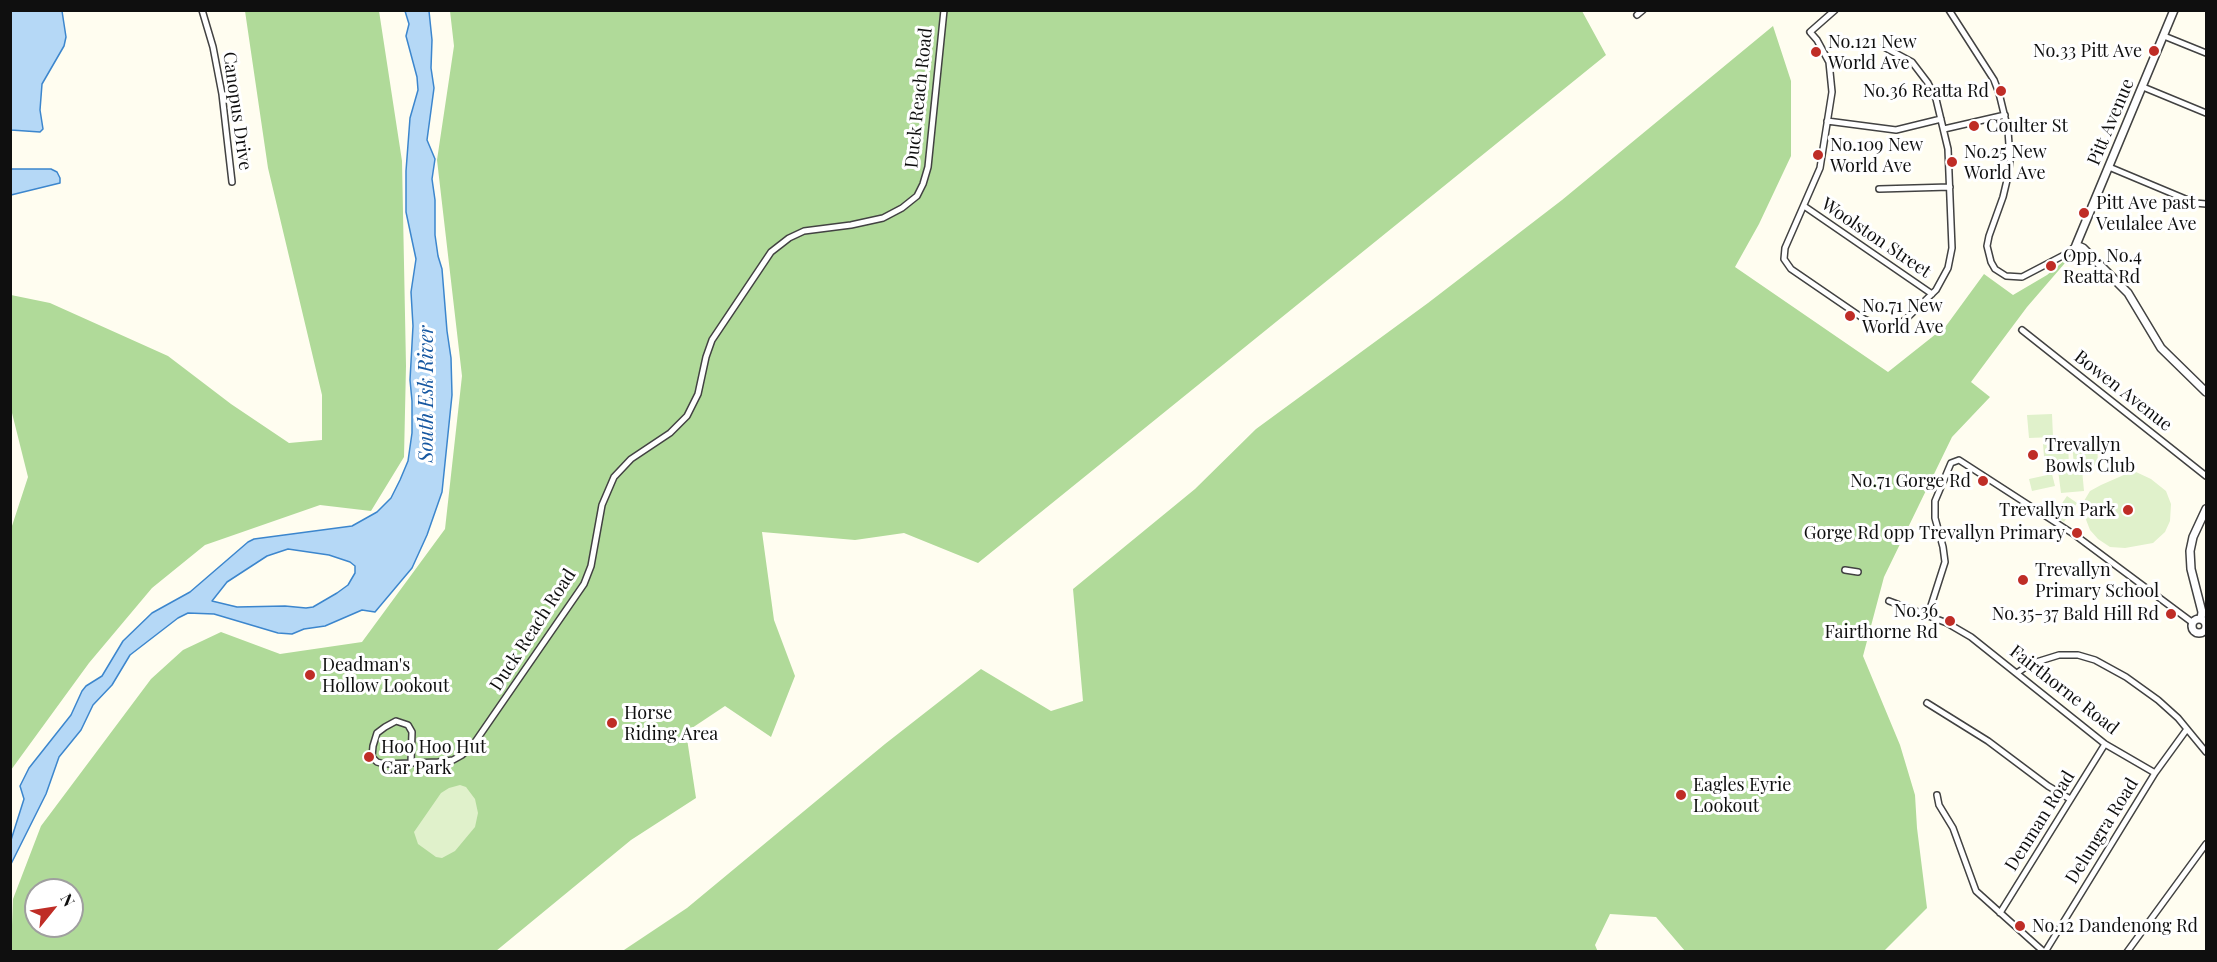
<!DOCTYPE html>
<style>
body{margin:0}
#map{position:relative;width:2217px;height:962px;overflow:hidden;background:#fffdf0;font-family:"Playfair Display",serif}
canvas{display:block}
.frame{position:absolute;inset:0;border:12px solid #0f0f0f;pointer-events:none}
.north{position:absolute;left:24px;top:878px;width:60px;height:60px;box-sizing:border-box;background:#fff;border:2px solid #9f9f9f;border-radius:50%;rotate:60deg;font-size:16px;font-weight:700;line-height:24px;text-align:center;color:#0f0f0f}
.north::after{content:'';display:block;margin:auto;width:21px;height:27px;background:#bf2d26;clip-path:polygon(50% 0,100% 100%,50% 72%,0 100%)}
</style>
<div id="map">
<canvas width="2217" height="962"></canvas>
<div class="frame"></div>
<div class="north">N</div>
</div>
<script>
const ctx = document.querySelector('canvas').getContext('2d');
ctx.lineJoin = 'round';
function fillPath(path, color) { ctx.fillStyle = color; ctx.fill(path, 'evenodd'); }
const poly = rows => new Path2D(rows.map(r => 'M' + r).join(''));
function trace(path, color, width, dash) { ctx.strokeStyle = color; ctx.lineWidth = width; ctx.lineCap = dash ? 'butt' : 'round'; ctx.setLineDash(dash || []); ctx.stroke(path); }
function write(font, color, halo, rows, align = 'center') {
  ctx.font = font + ' "Playfair Display",serif'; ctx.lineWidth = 6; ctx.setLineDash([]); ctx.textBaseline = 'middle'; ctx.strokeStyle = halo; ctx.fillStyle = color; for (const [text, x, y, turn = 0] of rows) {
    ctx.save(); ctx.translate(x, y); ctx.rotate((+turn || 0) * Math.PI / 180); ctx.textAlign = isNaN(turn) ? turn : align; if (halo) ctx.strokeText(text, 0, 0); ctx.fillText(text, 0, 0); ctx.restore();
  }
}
const forest = poly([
 [245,11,379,11,402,161,406,366,404,457,371,511,320,505,205,545,152,588,89,663,11,770,11,529,28,477,11,409,11,295,50,303,168,356,231,404,289,443,322,440,322,395,268,168],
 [450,11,1582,11,1606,55,978,563,904,533,855,540,762,532,774,620,795,676,771,737,725,706,686,732,696,798,631,840,496,951,11,952,13,899,41,826,151,679,183,650,221,632,280,654,362,642,445,529,462,376,437,160,454,46],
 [36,890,72,890,72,926,36,926],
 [1773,26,1791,81,1791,156,1759,224,1735,267,1888,372,1946,326,1984,274,2013,295,2047,275,2064,261,2065,263,2027,307,1971,382,1990,397,1952,437,1884,577,1863,656,1900,745,1915,795,1917,828,1927,908,1884,951,1685,951,1656,917,1610,914,1595,945,1598,952,621,952,687,908,885,744,981,669,1051,711,1083,701,1073,589,1195,489,1256,429,1428,303,1562,200]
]);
const pitch = poly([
 [2052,414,2053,437,2029,438,2027,415],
 [2097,441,2098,465,2074,467,2072,442],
 [2068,442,2069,467,2045,469,2043,444],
 [2082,469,2084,491,2061,493,2058,470],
 [2136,472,2151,479,2166,491,2171,504,2170,521,2165,532,2153,543,2125,548,2110,547,2098,539,2090,530,2085,517,2084,501,2090,491,2101,485,2126,474],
 [2052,474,2055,486,2032,491,2029,479],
 [2067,496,2077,503,2064,522,2054,515],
 [460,785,466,787,475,799,478,813,475,827,455,851,442,858,436,857,418,844,414,832,441,793,449,788]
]);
const water = poly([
 [10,11,62,11,66,37,64,46,42,84,40,110,43,129,40,132,11,130,10,11],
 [405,11,429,11,432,40,431,68,434,88,427,140,435,159,432,179,435,200,435,235,438,256,442,269,447,331,451,358,452,395,442,492,427,535,412,568,375,612,362,610,325,626,304,629,292,634,278,633,214,614,188,613,178,618,130,655,112,685,93,705,81,730,59,757,46,794,11,864,11,840,24,799,20,786,29,768,71,715,82,691,86,686,102,676,123,641,152,613,190,592,248,542,254,539,352,526,377,512,391,498,400,480,408,461,412,433,412,401,410,380,413,326,411,292,416,259,406,212,406,171,410,118,418,90,417,77,406,36,409,24,405,11],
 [288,549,329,555,350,562,355,566,355,573,348,585,337,593,313,607,306,608,285,606,237,607,212,601,227,582,267,556,288,549],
 [11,169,51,169,57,172,60,178,60,183,11,195,11,169]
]);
const minor = poly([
 [202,10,213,47,222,94,232,182],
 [1835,10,1810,32,1817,40,1829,62,1832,92,1820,168,1785,248,1784,259,1791,269,1864,319,1884,328,1895,326,1905,320,1936,290,1948,268,1952,248,1948,149,1936,99,1928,83,1912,62,1884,47],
 [1949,10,1994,80,1999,93,2008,130,2010,160,2008,176,2003,197,1989,236,1987,246,1991,262,1995,269,2006,276,2022,277,2068,253,2076,245],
 [1637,15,1643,10],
 [2164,36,2206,53],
 [2143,87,2206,113],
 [1827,121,1896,130,1941,119],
 [1944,129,2005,115],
 [2109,167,2195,203,2206,204],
 [1879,189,1950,187],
 [1804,206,1932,294],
 [2022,330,2206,476],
 [1845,570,1858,572],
 [1889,601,1947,623,1971,637,2105,744,2155,773],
 [1928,615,1945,562,1943,547,1935,518,1935,501,1951,463,1959,460,2075,535,2193,623],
 [2017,673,2030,664,2059,655,2078,655,2095,660,2126,677,2158,700,2178,718,2206,752],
 [1927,703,1988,741,2048,786,2070,799],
 [411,762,412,732,408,725,396,721,385,727,377,733,373,746,372,757,377,762,384,764,438,762,453,760,462,755,473,745,584,584,591,566,602,505,614,477,631,459,670,433,687,416,698,394,706,357,712,340,771,252,789,238,804,231,851,225,883,218,902,208,917,196,923,184,928,167,944,10],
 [1937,795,1939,805,1953,828,1976,891,2044,952],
 [2000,913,2105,744],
 [2045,952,2155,773,2187,729],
 [2127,952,2206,844]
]);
const tertiary = poly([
 [2174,10,2076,245,2083,248,2128,293,2161,348,2206,392],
 [2201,619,2202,612,2191,569,2190,551,2193,537,2206,509],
 '2192 626a7 7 0 1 1 14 0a7 7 0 1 1-14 0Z'
]);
const markers = [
 [2154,51,6,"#bf2d26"],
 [1816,52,6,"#bf2d26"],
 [2001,91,6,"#bf2d26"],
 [1974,126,6,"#bf2d26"],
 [1818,155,6,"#bf2d26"],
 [1952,162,6,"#bf2d26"],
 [2084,213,6,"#bf2d26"],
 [2051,266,6,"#bf2d26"],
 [1850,316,6,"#bf2d26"],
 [2033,455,6,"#bf2d26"],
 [1983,481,6,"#bf2d26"],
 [2128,510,6,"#bf2d26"],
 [2077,533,6,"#bf2d26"],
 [2023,580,6,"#bf2d26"],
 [2171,614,6,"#bf2d26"],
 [1950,621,6,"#bf2d26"],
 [310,675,6,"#bf2d26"],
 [612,723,6,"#bf2d26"],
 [369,757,6,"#bf2d26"],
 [1681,795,6,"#bf2d26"],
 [2020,926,6,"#bf2d26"]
];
const poiNames = [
 ["No.121 New",1828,42],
 ["World Ave",1828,63],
 ["No.33 Pitt Ave",2142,51,"right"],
 ["No.36 Reatta Rd",1989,91,"right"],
 ["Coulter St",1986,126],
 ["No.109 New",1830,145],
 ["World Ave",1830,166],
 ["No.25 New",1964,152],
 ["World Ave",1964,173],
 ["Pitt Ave past",2096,203],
 ["Veulalee Ave",2096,224],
 ["Opp. No.4",2063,256],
 ["Reatta Rd",2063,277],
 ["No.71 New",1862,306],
 ["World Ave",1862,327],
 ["Trevallyn",2045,445],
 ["Bowls Club",2045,466],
 ["No.71 Gorge Rd",1971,481,"right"],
 ["Trevallyn Park",2116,510,"right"],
 ["Gorge Rd opp Trevallyn Primary",2065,533,"right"],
 ["Trevallyn",2035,570],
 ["Primary School",2035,591],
 ["No.36",1938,611,"right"],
 ["Fairthorne Rd",1938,632,"right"],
 ["No.35-37 Bald Hill Rd",2159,614,"right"],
 ["Deadman's",322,665],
 ["Hollow Lookout",322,686],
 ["Horse",624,713],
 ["Riding Area",624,734],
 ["Hoo Hoo Hut",381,747],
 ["Car Park",381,768],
 ["Eagles Eyrie",1693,785],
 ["Lookout",1693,806],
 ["No.12 Dandenong Rd",2032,926]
];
const streetNames = [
 ["Duck Reach Road",919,98,-84],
 ["Canopus Drive",237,111,82],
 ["Pitt Avenue",2111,122,-67],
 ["Woolston Street",1876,238,34],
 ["Bowen Avenue",2123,391,38],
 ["Duck Reach Road",533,630,-57],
 ["Fairthorne Road",2064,690,38],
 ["Denman Road",2040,821,-58],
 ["Delungra Road",2102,831,-58]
];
const waterNames = [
 ["South Esk River",427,394,-90]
];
fillPath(forest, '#b0da99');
fillPath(pitch, '#e0f1cb');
fillPath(water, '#b5d8f6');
trace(water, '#3c86cd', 1.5);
trace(minor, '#424242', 8);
trace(tertiary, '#424242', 10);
trace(minor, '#fff', 5);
trace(tertiary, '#fff', 7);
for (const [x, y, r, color] of markers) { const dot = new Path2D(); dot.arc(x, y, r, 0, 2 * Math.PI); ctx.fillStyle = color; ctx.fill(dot); trace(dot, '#fff', 2); }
write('18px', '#0f0f0f', '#fff', poiNames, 'left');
write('18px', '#0f0f0f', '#fff', streetNames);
write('italic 20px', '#1758a1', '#fff', waterNames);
</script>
